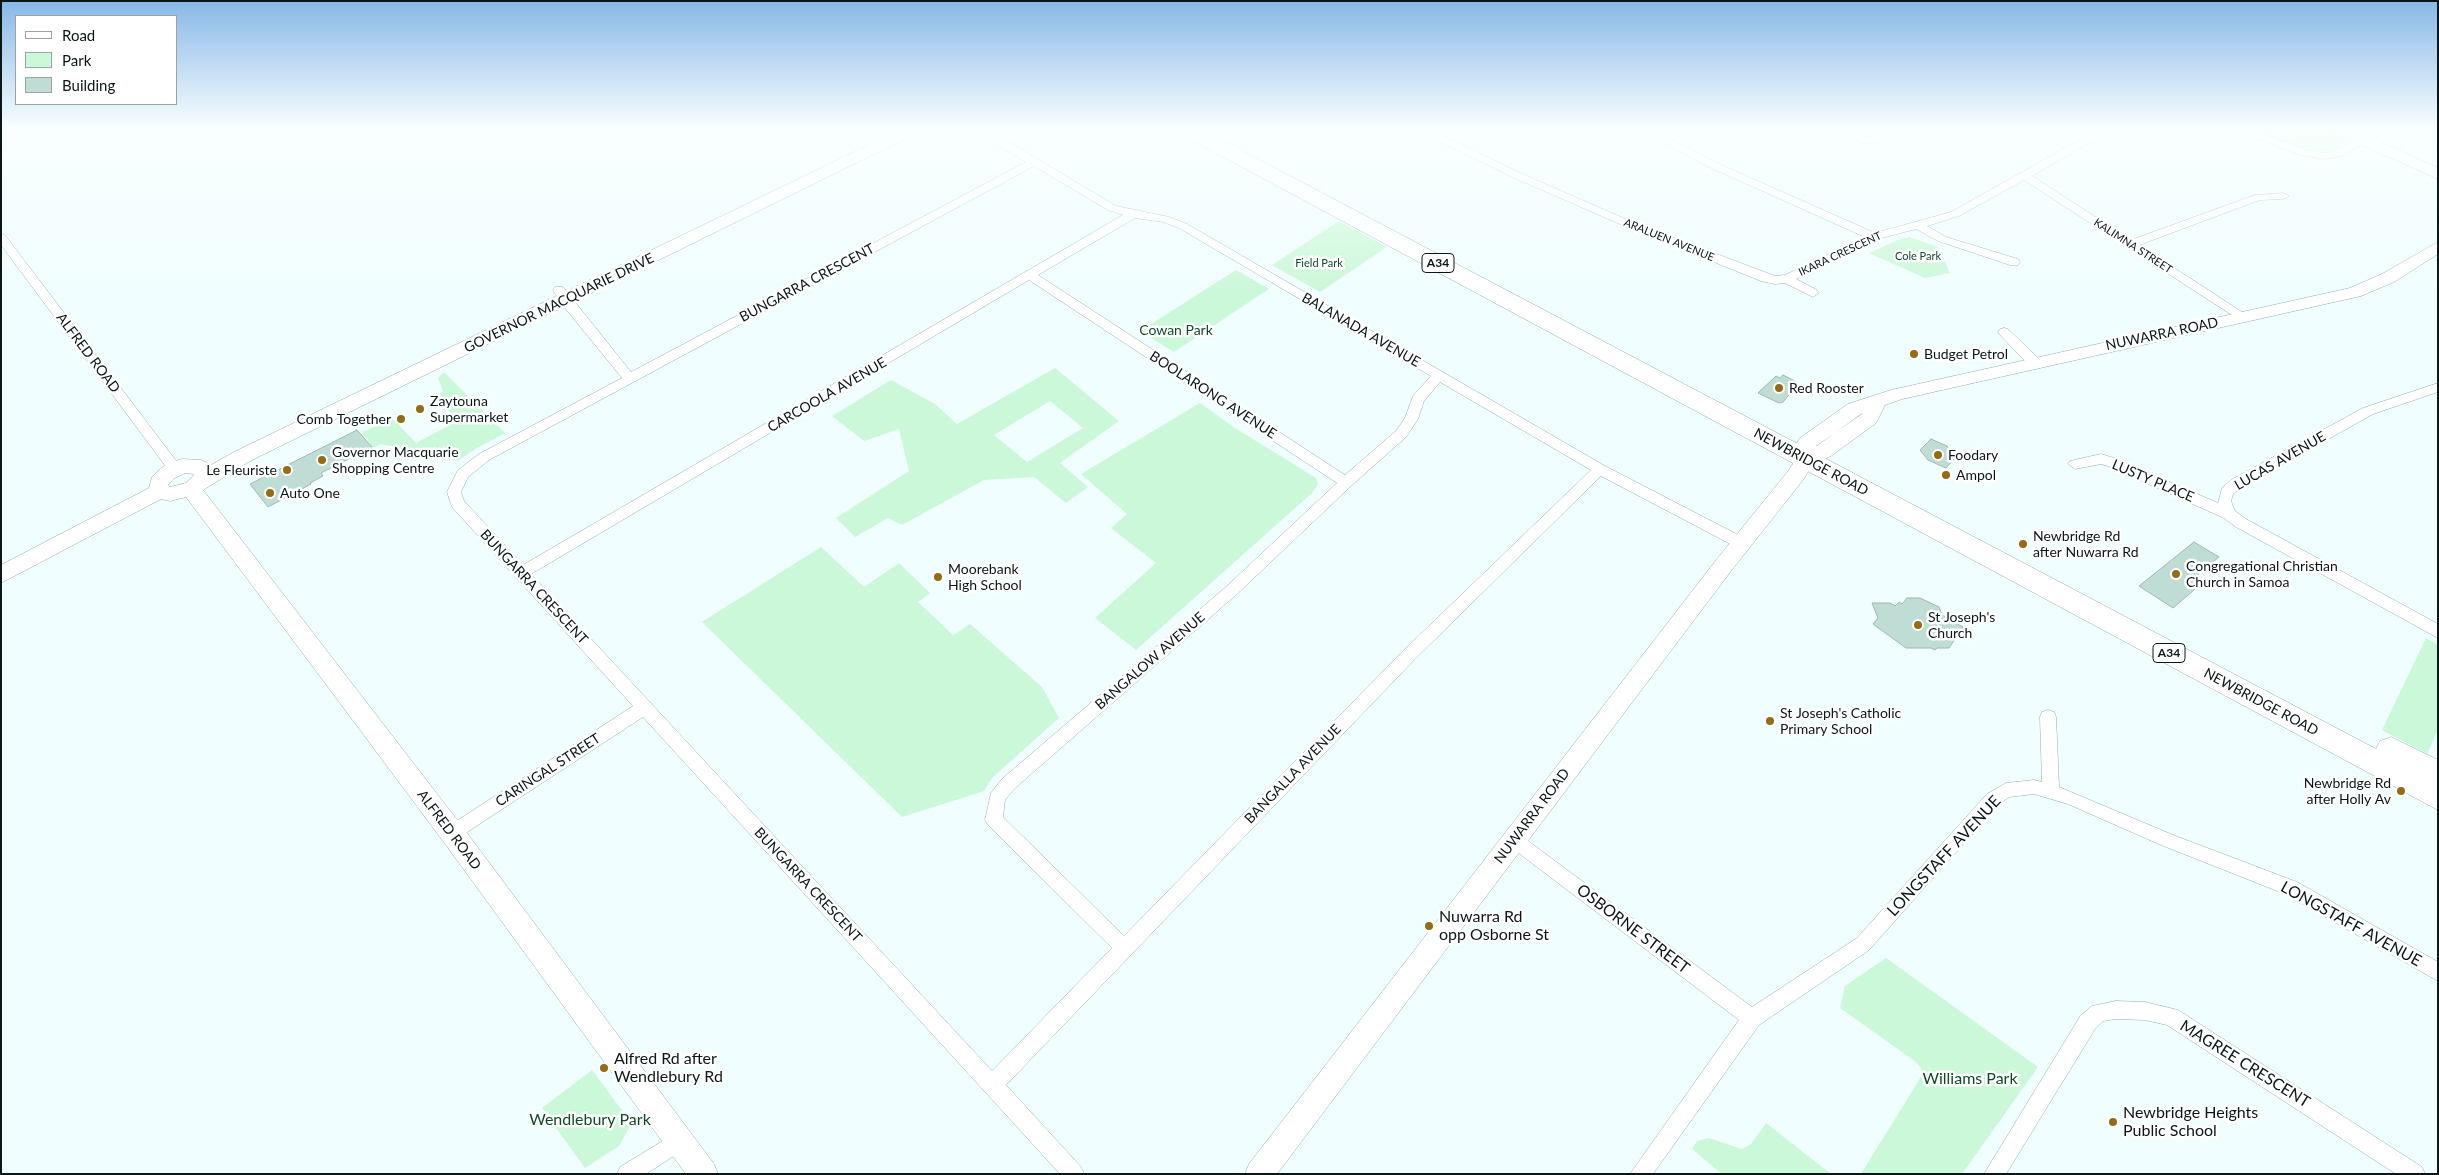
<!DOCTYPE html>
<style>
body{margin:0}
#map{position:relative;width:2439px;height:1175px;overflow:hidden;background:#f1feff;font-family:Lato,sans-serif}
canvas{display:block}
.frame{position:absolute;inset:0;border:2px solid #0b1617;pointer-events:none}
.legend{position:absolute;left:15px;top:15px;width:162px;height:90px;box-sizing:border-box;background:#fff;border:1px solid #9da2a2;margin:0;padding:6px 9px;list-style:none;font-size:15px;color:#0b1617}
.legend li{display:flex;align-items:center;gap:10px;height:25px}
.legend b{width:25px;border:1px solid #9da2a2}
</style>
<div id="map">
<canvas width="2439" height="1175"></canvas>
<div class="frame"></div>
<ul class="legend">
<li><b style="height:6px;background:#fff"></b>Road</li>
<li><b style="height:14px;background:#cbf8d8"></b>Park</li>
<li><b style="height:14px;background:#bfddd5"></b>Building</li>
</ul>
</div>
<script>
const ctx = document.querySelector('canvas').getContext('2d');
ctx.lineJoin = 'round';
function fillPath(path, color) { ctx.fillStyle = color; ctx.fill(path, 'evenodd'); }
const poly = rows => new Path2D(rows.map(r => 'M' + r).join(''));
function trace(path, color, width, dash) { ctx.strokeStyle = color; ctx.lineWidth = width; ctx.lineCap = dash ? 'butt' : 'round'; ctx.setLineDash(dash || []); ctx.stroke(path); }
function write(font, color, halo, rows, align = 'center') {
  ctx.font = font + ' Lato,sans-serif'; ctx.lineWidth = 5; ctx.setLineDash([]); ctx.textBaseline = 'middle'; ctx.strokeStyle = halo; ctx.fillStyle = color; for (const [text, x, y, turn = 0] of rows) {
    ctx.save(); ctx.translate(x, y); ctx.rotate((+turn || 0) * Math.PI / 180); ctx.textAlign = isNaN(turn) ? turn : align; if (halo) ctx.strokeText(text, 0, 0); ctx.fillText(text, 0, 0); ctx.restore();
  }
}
const green = poly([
 [2242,128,2326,128,2346,140,2344,145,2333,150,2312,152],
 [1339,221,1387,247,1320,292,1272,265],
 [1910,237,1938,247,1950,273,1925,278,1869,253,1898,240],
 [1236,270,1269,289,1174,352,1140,331],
 [1055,368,1119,421,1060,463,1088,487,1066,503,1034,477,984,480,902,525,888,518,855,537,836,518,909,471,899,429,864,441,832,416,891,380,935,404,957,424],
 [1050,401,1083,428,1027,462,994,435],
 [444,372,505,433,477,448,457,461,381,444,373,448,362,432,393,419,416,443,458,421,436,397,443,391,438,378],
 [1200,403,1235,428,1316,478,1318,484,1312,493,1136,650,1095,618,1156,563,1111,528,1127,514,1081,474],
 [821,547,864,587,899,563,930,593,918,602,953,635,970,624,1042,687,1059,718,993,777,984,791,902,817,702,622],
 [2426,638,2438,645,2438,730,2427,754,2382,730],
 [1886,958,2038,1067,1962,1174,1861,1174,1922,1075,1921,1068,1916,1062,1840,1008,1845,986],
 [592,1070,627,1117,629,1128,619,1146,585,1168,542,1108],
 [1766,1123,1831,1174,1722,1174,1692,1149,1697,1141,1709,1138,1742,1149,1751,1144]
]);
const building = poly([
 [1783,375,1795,381,1792,384,1796,386,1783,402,1779,403,1758,393,1776,376,1780,378,1783,375],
 [357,430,372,447,321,473,323,476,310,483,311,484,268,507,250,484,357,430],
 [1931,439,1947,446,1954,459,1946,468,1928,460,1920,450,1931,439],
 [2194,542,2219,557,2198,574,2202,583,2173,608,2139,586,2194,542],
 [1907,598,1920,598,1939,607,1942,615,1963,627,1949,648,1937,648,1935,650,1931,648,1906,648,1873,624,1878,618,1872,603,1890,603,1895,606,1899,602,1902,604,1907,598]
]);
const street = poly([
 [972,128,985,128,1116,206,1169,217,1187,224,1605,466,1746,539,1748,543,1746,547,1741,548,1736,547,1601,476,1414,660,1006,1085,1081,1167,1084,1174,1060,1174,643,717,458,838,452,841,446,838,443,833,446,828,633,706,452,507,447,492,458,470,479,454,622,378,561,303,553,290,555,287,563,287,631,372,1026,162,972,128],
 [1034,166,1108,210,1123,215,523,565,464,501,461,492,468,477,489,460,1034,166],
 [1135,218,1163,222,1179,228,1431,376,1413,396,1405,418,1396,431,1345,475,1038,275,1135,218],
 [1029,280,1337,483,1227,586,1002,779,991,793,985,820,988,825,1112,948,992,1071,531,574,1029,280],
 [1440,382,1591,470,1402,652,1124,936,1003,817,1005,800,1014,789,1237,594,1351,486,1406,437,1418,419,1424,401,1440,382],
 [1413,128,1427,128,1518,172,1630,221,1775,276,1785,275,1865,237,1709,167,1637,128,1650,128,1717,163,1875,233,1951,212,2101,128,2114,128,2032,176,2131,240,2255,195,2283,193,2289,196,2283,199,2260,200,2139,245,2245,314,2247,317,2245,320,2241,321,2024,180,1959,216,1927,226,1946,237,2018,259,2020,262,2018,265,2010,265,1938,241,1916,229,1878,239,1796,279,1817,290,1819,293,1813,297,1785,283,1775,284,1761,281,1622,225,1510,176,1413,128],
 [1824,128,1840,128,1868,138,1891,128,1904,128,1881,141,1867,144,1824,128],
 [2229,128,2244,128,2307,150,2325,153,2335,151,2377,128,2390,128,2342,156,2325,159,2301,155,2229,128],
 [1,234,5,235,180,466,182,469,180,472,170,472,1,245,1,234],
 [2004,328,2008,329,2039,359,2040,362,2039,365,2029,365,2000,335,1998,332,2000,329,2004,328],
 [2438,383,2438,392,2373,414,2241,488,2233,494,2231,501,2235,511,2246,519,2438,624,2438,638,2236,527,2224,518,2108,466,2101,464,2075,469,2068,464,2070,461,2101,454,2117,459,2218,503,2222,488,2231,480,2363,408,2438,383],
 [2048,710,2054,712,2056,717,2059,787,2173,835,2297,882,2438,962,2438,981,2285,894,2161,845,2068,804,2034,794,2009,797,1999,804,1869,950,1759,1025,1653,1174,1630,1174,1739,1020,1508,845,1505,840,1508,835,1514,832,1520,835,1752,1007,1857,938,1987,794,2006,783,2034,780,2042,782,2040,717,2042,712,2048,710],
 [2116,1001,2145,1002,2178,1010,2422,1167,2425,1174,2396,1174,2167,1025,2145,1020,2116,1019,2103,1021,2095,1029,2006,1174,1984,1174,2081,1015,2092,1006,2116,1001],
 [679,1131,686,1134,689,1141,686,1148,646,1174,617,1174,620,1167,679,1131]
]);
const secondary = poly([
 [904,128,924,128,921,131,250,461,203,490,461,825,714,1164,718,1174,686,1174,443,841,186,497,170,501,161,499,1,583,1,565,149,488,152,477,161,468,175,461,182,459,201,460,211,465,236,451,904,128],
 [185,473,194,474,193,476,186,483,170,487,168,485,175,478,185,473],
 [2328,128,2349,128,2438,168,2438,179,2331,131,2328,128],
 [2438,242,2438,254,2394,282,2361,296,1902,399,1885,405,1876,423,1831,456,1813,464,1803,480,1731,571,1277,1174,1245,1174,1249,1164,1717,559,1789,470,1796,459,1797,443,1800,438,1848,404,1891,390,2350,288,2382,274,2438,242],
 [1862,413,1862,414,1816,446,1817,446,1862,413]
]);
const highway = poly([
 [1174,128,1199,128,2376,749,2380,741,2391,737,2438,760,2438,810,1177,132,1174,128]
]);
const markers = [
 [1914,354,5,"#936c15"],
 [1779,388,5,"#936c15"],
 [420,409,5,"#936c15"],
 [401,419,5,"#936c15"],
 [1938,455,5,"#936c15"],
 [322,460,5,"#936c15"],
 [287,470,5,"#936c15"],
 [1946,475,5,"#936c15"],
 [270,493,5,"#936c15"],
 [2023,544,5,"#936c15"],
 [2176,574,5,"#936c15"],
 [938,577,5,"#936c15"],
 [1918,625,5,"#936c15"],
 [1770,721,5,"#936c15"],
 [2401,791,5,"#936c15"],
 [1429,926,5,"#936c15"],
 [604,1068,5,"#936c15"],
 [2113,1122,5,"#936c15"]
];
const farStreetnames = [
 ["ARALUEN AVENUE",1669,240,22],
 ["KALIMNA STREET",2133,246,33],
 ["IKARA CRESCENT",1840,254,-25]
];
const farParknames = [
 ["Cole Park",1918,256],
 ["Field Park",1319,263]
];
const shields = [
 [1438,263,32],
 [2169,653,32]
];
const shieldNames = [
 ["A34",1438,263],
 ["A34",2169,653]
];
const streetNames = [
 ["BUNGARRA CRESCENT",807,283,-28],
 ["GOVERNOR MACQUARIE DRIVE",559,303,-26],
 ["BALANADA AVENUE",1361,330,30],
 ["NUWARRA ROAD",2162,334,-12],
 ["ALFRED ROAD",88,353,53],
 ["CARCOOLA AVENUE",827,395,-30],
 ["BOOLARONG AVENUE",1213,395,33],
 ["LUCAS AVENUE",2280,461,-30],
 ["NEWBRIDGE ROAD",1811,462,28],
 ["LUSTY PLACE",2153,481,23],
 ["BUNGARRA CRESCENT",534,587,47],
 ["BANGALOW AVENUE",1150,661,-41],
 ["NEWBRIDGE ROAD",2261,702,28],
 ["CARINGAL STREET",548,770,-33],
 ["BANGALLA AVENUE",1293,774,-46],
 ["NUWARRA ROAD",1532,816,-53],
 ["ALFRED ROAD",449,830,53],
 ["BUNGARRA CRESCENT",808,885,47]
];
const parkNames = [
 ["Cowan Park",1176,330]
];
const poiNames = [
 ["Budget Petrol",1924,354],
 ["Red Rooster",1789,388],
 ["Zaytouna",430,401],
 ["Supermarket",430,417],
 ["Comb Together",391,419,"right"],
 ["Governor Macquarie",332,452],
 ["Shopping Centre",332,468],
 ["Foodary",1948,455],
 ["Le Fleuriste",277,470,"right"],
 ["Ampol",1956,475],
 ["Auto One",280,493],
 ["Newbridge Rd",2033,536],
 ["after Nuwarra Rd",2033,552],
 ["Congregational Christian",2186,566],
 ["Church in Samoa",2186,582],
 ["Moorebank",948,569],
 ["High School",948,585],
 ["St Joseph's",1928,617],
 ["Church",1928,633],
 ["St Joseph's Catholic",1780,713],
 ["Primary School",1780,729],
 ["Newbridge Rd",2391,783,"right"],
 ["after Holly Av",2391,799,"right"]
];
const nearStreetnames = [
 ["LONGSTAFF AVENUE",1944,856,-47],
 ["LONGSTAFF AVENUE",2351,924,29],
 ["OSBORNE STREET",1633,929,37],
 ["MAGREE CRESCENT",2245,1064,32]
];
const nearPoinames = [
 ["Nuwarra Rd",1439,917],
 ["opp Osborne St",1439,935],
 ["Alfred Rd after",614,1059],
 ["Wendlebury Rd",614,1077],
 ["Newbridge Heights",2123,1113],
 ["Public School",2123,1131]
];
const nearParknames = [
 ["Williams Park",1970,1079],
 ["Wendlebury Park",590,1120]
];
fillPath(green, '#cbf8d8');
fillPath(building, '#bfddd5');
trace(building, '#9db9b2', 1);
trace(street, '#91afb2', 1);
trace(secondary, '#91afb2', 1);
trace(highway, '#91afb2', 1);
fillPath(street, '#fff');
fillPath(secondary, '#fff');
fillPath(highway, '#fff');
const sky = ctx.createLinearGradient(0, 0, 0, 293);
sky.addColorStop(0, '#87b7e7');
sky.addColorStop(0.44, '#f9ffff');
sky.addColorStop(1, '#f9ffff00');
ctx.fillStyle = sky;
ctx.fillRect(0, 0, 2439, 293);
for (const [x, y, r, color] of markers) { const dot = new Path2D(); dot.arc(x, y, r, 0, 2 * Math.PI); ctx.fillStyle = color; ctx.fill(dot); trace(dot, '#fff', 2); }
write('11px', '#0b1617', '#fff', farStreetnames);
write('11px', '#0e4a2a', '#fff', farParknames);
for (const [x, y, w] of shields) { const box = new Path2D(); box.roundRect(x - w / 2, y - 9.5, w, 19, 4); ctx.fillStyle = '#fff'; ctx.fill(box); trace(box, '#0b1617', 1); }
write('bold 12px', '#0b1617', null, shieldNames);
write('14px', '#0b1617', '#fff', streetNames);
write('14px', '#0e4a2a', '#fff', parkNames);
write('14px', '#0b1617', '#fff', poiNames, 'left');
write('16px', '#0b1617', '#fff', nearStreetnames);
write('16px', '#0b1617', '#fff', nearPoinames, 'left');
write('16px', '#0e4a2a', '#fff', nearParknames);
</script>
